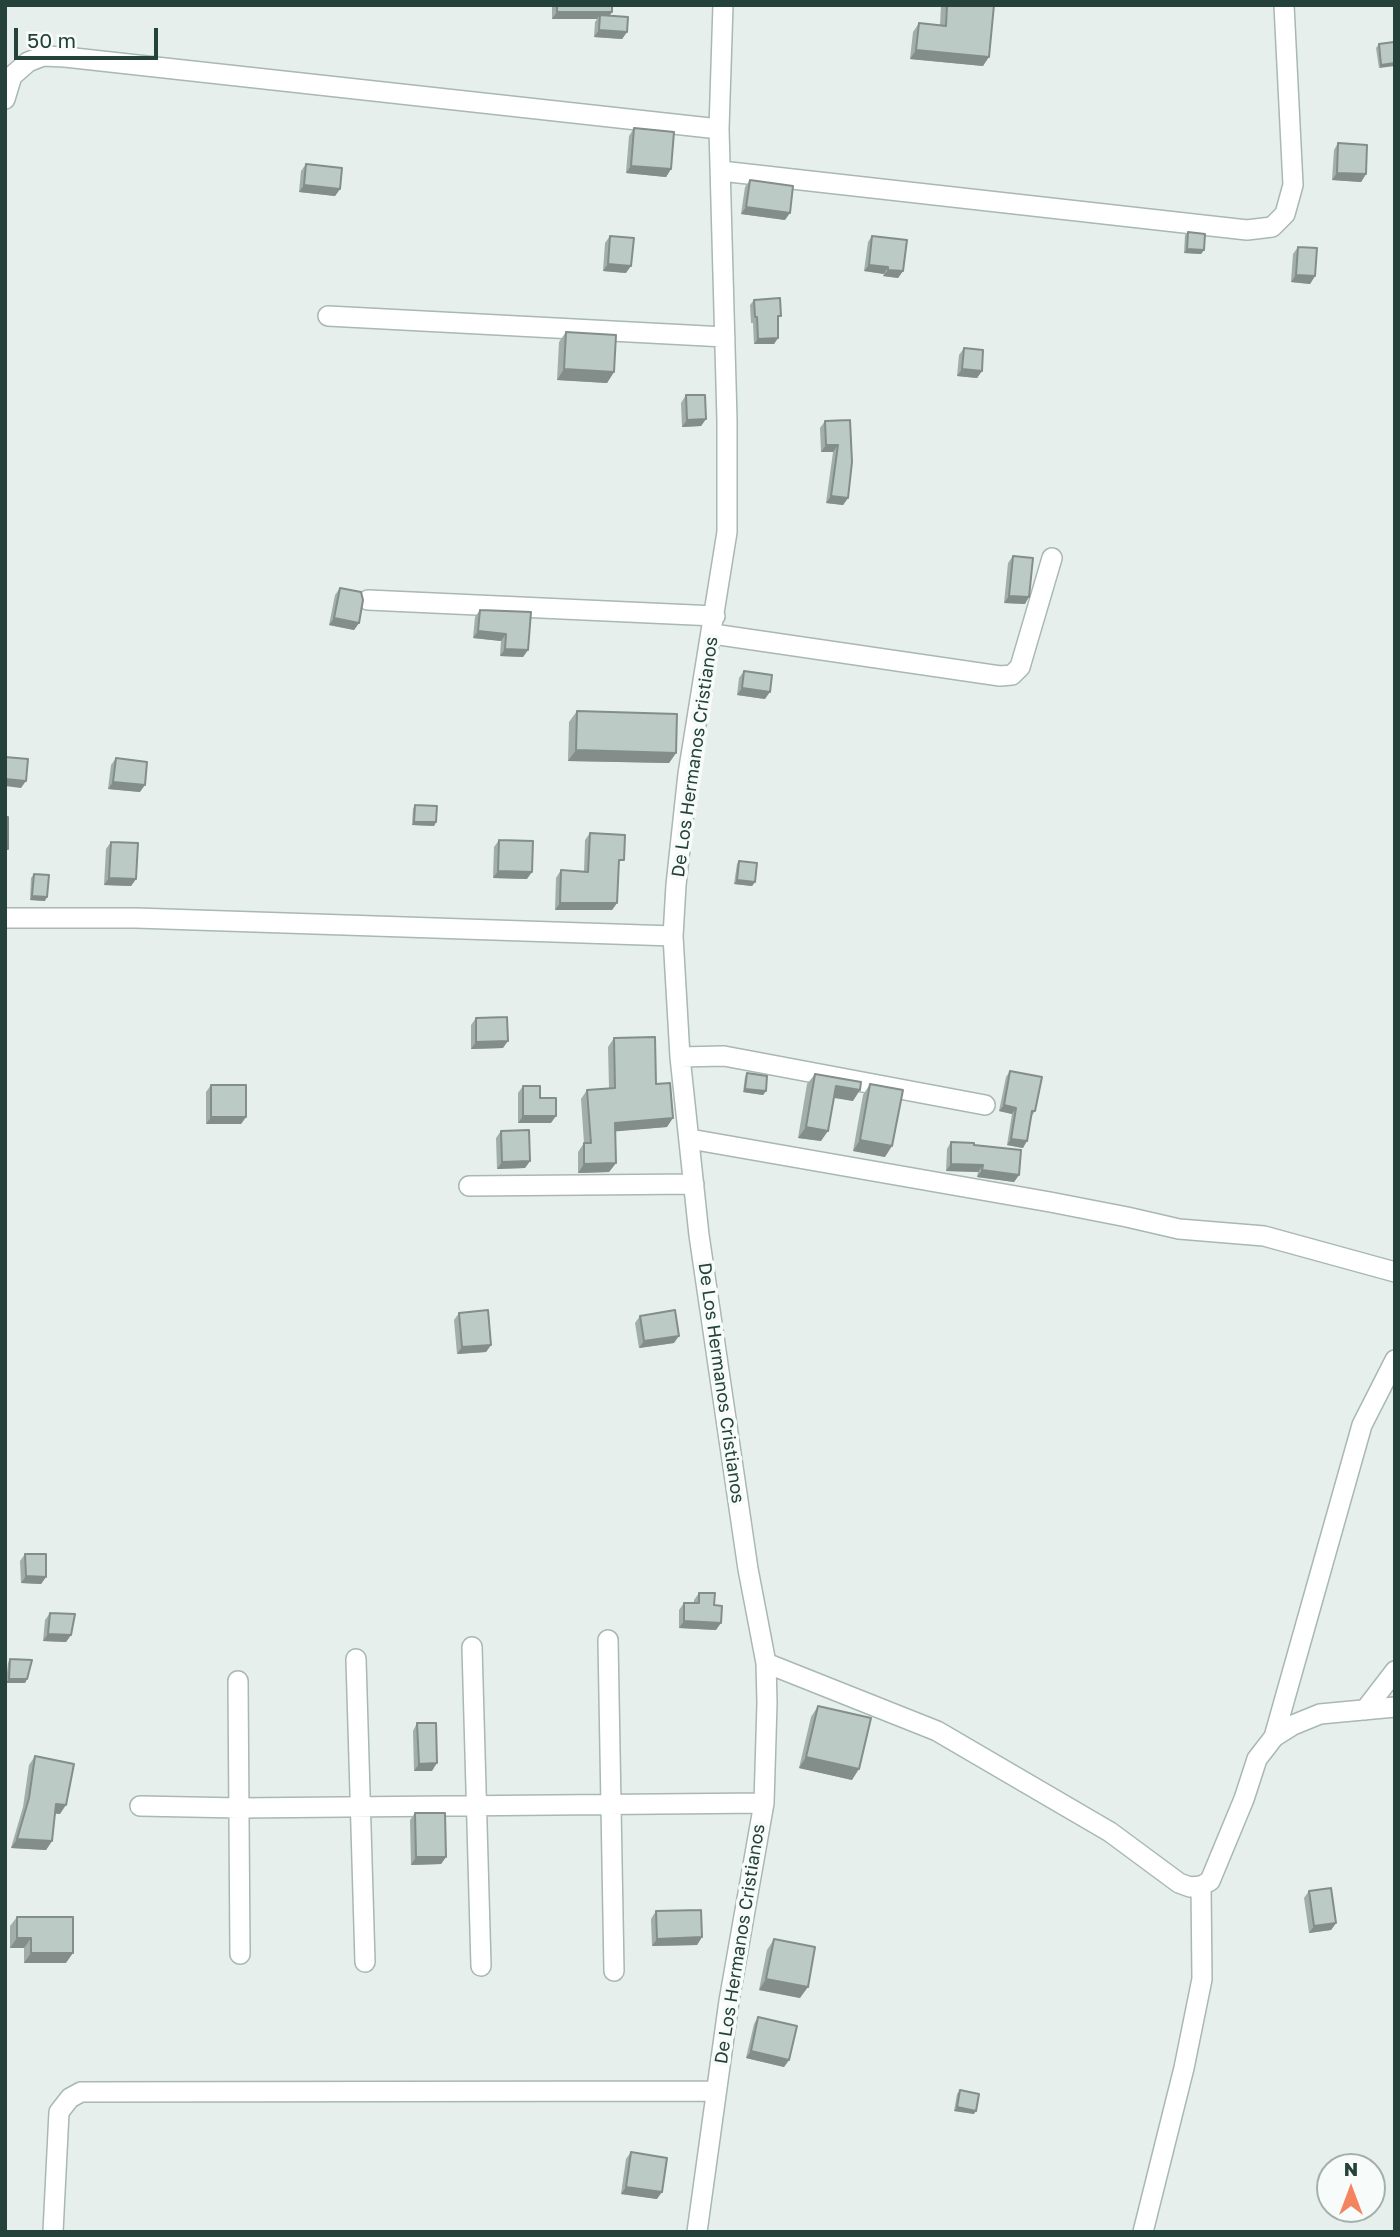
<!DOCTYPE html>
<style>
body{margin:0}
#map{position:relative;width:1400px;height:2237px;overflow:hidden;background:#e6efeb;font-family:"Golos Text",sans-serif}
canvas{display:block}
.frame{position:absolute;inset:0;border:7px solid #24423a;pointer-events:none}
.north{position:absolute;left:1316px;top:2153px;width:70px;height:70px;box-sizing:border-box;background:#f7fbf9;border:2px solid #a3b1ad;border-radius:50%;rotate:0deg;font-size:19px;font-weight:700;line-height:28px;text-align:center;color:#24423a}
.north::after{content:'';display:block;margin:auto;width:24px;height:32px;background:#f4845f;clip-path:polygon(50% 0,100% 100%,50% 72%,0 100%)}
.scale{position:absolute;left:14px;top:28px;width:144px;height:32px;box-sizing:border-box;border:4px solid #24423a;border-top:0;padding-left:9px;font-size:21px;line-height:24px;white-space:nowrap;color:#24423a;-webkit-text-stroke:5px #f7fbf9;paint-order:stroke}
</style>
<div id="map">
<canvas width="1400" height="2237"></canvas>
<div class="frame"></div>
<div class="north">N</div>
<div class="scale">50 m</div>
</div>
<script>
const ctx = document.querySelector('canvas').getContext('2d');
ctx.lineJoin = 'round';
const poly = rows => new Path2D(rows.map(r => 'M' + r).join(''));
function trace(path, color, width, dash) { ctx.strokeStyle = color; ctx.lineWidth = width; ctx.lineCap = dash ? 'butt' : 'round'; ctx.setLineDash(dash || []); ctx.stroke(path); }
function fillPath(path, color) { ctx.fillStyle = color; ctx.fill(path, 'evenodd'); }
function write(font, color, halo, rows, align = 'center') {
  ctx.font = font + ' "Golos Text",sans-serif'; ctx.lineWidth = 7; ctx.setLineDash([]); ctx.textBaseline = 'middle'; ctx.strokeStyle = halo; ctx.fillStyle = color; for (const [text, x, y, turn = 0] of rows) {
    ctx.save(); ctx.translate(x, y); ctx.rotate((+turn || 0) * Math.PI / 180); ctx.textAlign = isNaN(turn) ? turn : align; if (halo) ctx.strokeText(text, 0, 0); ctx.fillText(text, 0, 0); ctx.restore();
  }
}
const minor = poly([
 [5,99,12,76,28,62,43,56,65,57,719,129],
 [721,171,1247,230,1272,227,1285,214,1293,185,1284,5],
 [328,316,725,337],
 [368,600,715,616],
 [713,634,1000,676,1012,675,1020,667,1052,558],
 [5,918,136,918,673,936],
 [680,1057,724,1056,985,1105],
 [690,1139,1050,1202,1127,1217,1179,1229,1264,1236,1395,1272],
 [469,1186,694,1184],
 [608,1640,614,1971],
 [472,1647,481,1966],
 [356,1659,365,1962],
 [766,1663,937,1731,1110,1832,1179,1883,1190,1887,1201,1886,1210,1881,1244,1799,1257,1759,1274,1737,1293,1725,1320,1714,1395,1707],
 [238,1681,240,1954],
 [1365,1710,1395,1671],
 [1274,1737,1362,1425,1395,1360],
 [140,1806,239,1808,764,1803],
 [53,2232,59,2112,70,2098,81,2092,716,2091],
 [697,2232,729,2001,764,1803,767,1703,766,1663,748,1569,699,1235,680,1057,673,936,676,885,688,774,727,532,727,420,719,129,723,5],
 [1143,2232,1184,2068,1202,1979,1201,1886]
]);
const wall = poly([
 [552,5,612,5,612,12,609,16,627,32,622,39,594,37,595,22,597,19,552,19],
 [941,5,994,5,983,66,910,59,913,32,919,23,940,25],
 [1379,44,1395,46,1379,68,1376,48],
 [634,128,671,169,666,177,626,173,629,136],
 [1338,143,1366,174,1361,182,1332,180,1334,150],
 [306,164,340,189,335,196,299,192,301,171],
 [750,180,785,220,741,214,745,187],
 [1188,232,1204,250,1201,254,1184,253,1185,235],
 [610,236,626,273,603,271,605,243],
 [872,236,903,271,898,278,883,276,884,274,864,271,868,242],
 [1298,247,1315,276,1310,284,1291,282,1293,254],
 [754,300,778,321,778,338,774,344,754,344,753,323,751,323,750,305],
 [566,332,614,372,607,383,557,380,559,342],
 [964,348,982,371,977,378,957,376,959,355],
 [686,395,706,419,701,426,682,427,681,403],
 [850,420,848,498,843,505,826,503,833,452,821,452,820,428,825,421],
 [1013,556,1025,604,1004,603,1008,563],
 [340,588,359,623,354,630,329,625,335,595],
 [480,610,528,650,523,657,500,656,501,641,473,638,475,617],
 [744,671,765,699,737,695,739,678],
 [577,711,676,753,669,763,568,761,569,722],
 [116,758,140,792,108,789,111,765],
 [415,805,436,822,434,826,412,825,413,809],
 [590,833,619,867,617,903,612,910,555,910,556,878,561,870,584,871,585,840],
 [499,840,527,879,493,878,494,847],
 [111,842,136,879,131,886,104,885,106,849],
 [739,861,755,882,752,886,734,884,737,864],
 [34,874,45,901,30,900,31,878],
 [476,1018,503,1048,471,1049,471,1025],
 [614,1038,656,1084,667,1127,615,1131,616,1163,609,1172,578,1173,578,1152,584,1143,581,1099,587,1090,609,1088,608,1047],
 [1010,1071,1035,1111,1031,1117,1023,1148,1007,1145,1012,1114,999,1111,1006,1077],
 [747,1073,766,1091,763,1095,743,1092,745,1077],
 [815,1074,853,1101,834,1097,821,1141,798,1138,807,1084],
 [870,1084,885,1157,853,1151,863,1095],
 [211,1085,246,1117,241,1124,206,1124,206,1092],
 [523,1086,540,1098,551,1123,518,1123,518,1093],
 [501,1131,530,1161,525,1168,497,1169,496,1138],
 [951,1142,974,1145,1019,1175,1014,1182,977,1177,978,1172,946,1171,947,1149],
 [459,1313,491,1345,486,1352,457,1354,454,1320],
 [640,1316,674,1343,639,1348,635,1323],
 [25,1554,46,1577,41,1584,21,1583,20,1561],
 [699,1593,714,1605,716,1630,679,1628,679,1610,684,1603,694,1603,694,1600],
 [50,1613,71,1635,66,1642,43,1641,45,1620],
 [10,1659,27,1679,25,1683,6,1683,8,1663],
 [818,1706,852,1780,799,1768,811,1717],
 [417,1723,432,1771,414,1771,413,1731],
 [35,1756,60,1814,55,1813,52,1841,46,1850,11,1848,23,1807,29,1765],
 [415,1813,446,1857,441,1864,411,1865,410,1820],
 [1309,1891,1336,1923,1331,1930,1309,1933,1304,1898],
 [656,1911,702,1937,697,1945,652,1946,651,1919],
 [17,1917,66,1963,24,1963,24,1948,10,1948,10,1926],
 [774,1939,800,1998,759,1990,767,1950],
 [758,2017,789,2060,784,2067,746,2058,754,2024],
 [960,2090,974,2114,954,2111,957,2094],
 [631,2152,657,2199,621,2194,626,2159]
]);
const shadedWall = poly([
 [557,12,612,12,607,19,600,15,597,19,552,19],
 [599,30,627,32,622,39,594,37],
 [916,50,989,57,983,66,910,59],
 [1395,63,1395,66,1379,68,1381,65],
 [631,166,671,169,666,177,626,173],
 [1337,173,1366,174,1361,182,1332,180],
 [304,185,340,189,335,196,299,192],
 [746,207,790,213,785,220,741,214],
 [1187,249,1204,250,1201,254,1184,253],
 [608,264,631,266,626,273,603,271],
 [869,265,888,267,884,274,864,271],
 [888,270,903,271,898,278,883,276],
 [1296,275,1315,276,1310,284,1291,282],
 [778,338,774,344,754,344,758,339],
 [564,369,614,372,607,383,557,380],
 [962,369,982,371,977,378,957,376],
 [706,419,701,426,682,427,687,420],
 [826,445,838,445,833,452,821,452],
 [831,496,848,498,843,505,826,503],
 [1009,596,1029,597,1025,604,1004,603],
 [334,618,359,623,354,630,329,625],
 [478,631,506,634,501,641,473,638],
 [505,649,528,650,523,657,500,656],
 [742,688,770,692,765,699,737,695],
 [576,750,676,753,669,763,568,761],
 [5,779,26,781,21,788,5,786],
 [113,782,145,785,140,792,108,789],
 [414,822,436,822,434,826,412,825],
 [498,871,532,872,527,879,493,878],
 [109,878,136,879,131,886,104,885],
 [737,880,755,882,752,886,734,884],
 [32,896,47,897,45,901,30,900],
 [560,903,617,903,612,910,555,910],
 [508,1041,503,1048,471,1049,476,1042],
 [836,1086,860,1090,853,1101,828,1097],
 [745,1089,766,1091,763,1095,743,1092],
 [1004,1105,1016,1108,1012,1114,999,1111],
 [523,1116,556,1116,551,1123,518,1123],
 [211,1117,246,1117,241,1124,206,1124],
 [673,1118,667,1127,609,1132,615,1123],
 [806,1127,828,1131,821,1141,798,1138],
 [1011,1139,1027,1141,1023,1148,1007,1145],
 [860,1140,892,1146,885,1157,853,1151],
 [530,1161,525,1168,497,1169,502,1162],
 [616,1163,609,1172,578,1173,584,1164],
 [951,1164,983,1165,978,1172,946,1171],
 [982,1170,1019,1175,1014,1182,977,1177],
 [679,1336,674,1343,639,1348,644,1341],
 [491,1345,486,1352,457,1354,462,1347],
 [26,1576,46,1577,41,1584,21,1583],
 [684,1621,721,1623,716,1630,679,1628],
 [48,1634,71,1635,66,1642,43,1641],
 [9,1679,27,1679,25,1683,6,1683],
 [806,1757,859,1769,852,1780,799,1768],
 [437,1763,432,1771,414,1771,419,1764],
 [56,1804,66,1805,60,1814,50,1813],
 [17,1839,52,1841,46,1850,11,1848],
 [416,1857,446,1857,441,1864,411,1865],
 [1336,1923,1331,1930,1309,1933,1314,1926],
 [702,1937,697,1945,652,1946,657,1939],
 [17,1938,31,1938,24,1948,10,1948],
 [31,1953,73,1953,66,1963,24,1963],
 [766,1979,808,1987,800,1998,759,1990],
 [751,2051,789,2060,784,2067,746,2058],
 [957,2107,976,2111,974,2114,954,2111],
 [626,2187,662,2192,657,2199,621,2194]
]);
const building = poly([
 [557,5,612,5,612,12,557,12,557,5],
 [947,5,994,5,989,57,916,50,919,23,946,26,947,5],
 [600,15,628,17,627,32,599,30,600,15],
 [1394,42,1395,63,1381,65,1379,44,1394,42],
 [634,128,674,132,671,169,631,166,634,128],
 [1338,143,1367,145,1366,174,1337,173,1338,143],
 [306,164,342,168,340,189,304,185,306,164],
 [750,180,793,186,790,213,746,207,750,180],
 [1188,232,1205,234,1204,250,1187,249,1188,232],
 [610,236,634,238,631,266,608,264,610,236],
 [872,236,907,240,903,271,888,270,888,267,869,265,872,236],
 [1298,247,1317,248,1315,276,1296,275,1298,247],
 [780,298,781,316,778,316,778,338,758,339,757,317,755,317,754,300,780,298],
 [566,332,616,335,614,372,564,369,566,332],
 [964,348,983,350,982,371,962,369,964,348],
 [686,395,705,395,706,419,687,420,686,395],
 [850,420,852,462,848,498,831,496,838,445,826,445,825,421,850,420],
 [1013,556,1033,558,1029,597,1009,596,1013,556],
 [340,588,361,592,363,600,359,623,334,618,340,588],
 [480,610,531,612,528,650,505,649,506,634,478,631,480,610],
 [744,671,772,675,770,692,742,688,744,671],
 [577,711,677,714,676,753,576,750,577,711],
 [5,757,28,759,26,781,5,779,5,757],
 [116,758,147,762,145,785,113,782,116,758],
 [415,805,437,806,436,822,414,822,415,805],
 [5,817,8,817,8,849,5,849,5,817],
 [590,833,625,835,624,860,619,860,617,903,560,903,561,870,588,872,590,833],
 [499,840,533,841,532,872,498,871,499,840],
 [111,842,138,843,136,879,109,878,111,842],
 [739,861,757,863,755,882,737,880,739,861],
 [34,874,49,875,47,897,32,896,34,874],
 [507,1017,508,1041,476,1042,476,1018,507,1017],
 [655,1037,656,1084,670,1083,673,1118,615,1123,616,1163,584,1164,584,1143,591,1143,587,1090,615,1088,614,1038,655,1037],
 [1010,1071,1042,1077,1035,1111,1032,1111,1027,1141,1011,1139,1016,1108,1004,1105,1010,1071],
 [747,1073,767,1076,766,1091,745,1089,747,1073],
 [815,1074,861,1082,860,1090,836,1086,828,1131,806,1127,815,1074],
 [870,1084,903,1090,892,1146,860,1140,870,1084],
 [211,1085,246,1085,246,1117,211,1117,211,1085],
 [523,1086,540,1086,540,1098,556,1098,556,1116,523,1116,523,1086],
 [529,1130,530,1161,502,1162,501,1131,529,1130],
 [951,1142,974,1143,974,1145,1021,1150,1019,1175,982,1170,983,1165,951,1164,951,1142],
 [488,1310,491,1345,462,1347,459,1313,488,1310],
 [675,1310,679,1336,644,1341,640,1316,675,1310],
 [25,1554,46,1554,46,1577,26,1576,25,1554],
 [699,1593,715,1593,714,1605,722,1606,721,1623,684,1621,684,1603,699,1603,699,1593],
 [50,1613,75,1614,71,1635,48,1634,50,1613],
 [10,1659,32,1660,27,1679,9,1679,10,1659],
 [818,1706,871,1718,859,1769,806,1757,818,1706],
 [417,1723,436,1723,437,1763,419,1764,417,1723],
 [35,1756,74,1764,66,1805,56,1804,52,1841,17,1839,29,1798,35,1756],
 [415,1813,445,1813,446,1857,416,1857,415,1813],
 [1331,1888,1336,1923,1314,1926,1309,1891,1331,1888],
 [701,1910,702,1937,657,1939,656,1911,701,1910],
 [17,1917,73,1917,73,1953,31,1953,31,1938,17,1938,17,1917],
 [774,1939,815,1947,808,1987,766,1979,774,1939],
 [758,2017,797,2026,789,2060,751,2051,758,2017],
 [960,2090,979,2094,976,2111,957,2107,960,2090],
 [631,2152,667,2158,662,2192,626,2187,631,2152]
]);
const streetNames = [
 ["De Los Hermanos Cristianos",695,757,-82],
 ["De Los Hermanos Cristianos",721,1383,82],
 ["De Los Hermanos Cristianos",740,1944,-81]
];
trace(minor, '#a8b8b2', 22);
trace(minor, '#fff', 19);
fillPath(wall, '#a1aea9');
fillPath(shadedWall, '#838d89');
fillPath(building, '#bbcac4');
trace(building, '#838d89', 2);
write('18px', '#24423a', '#f7fbf9', streetNames);
</script>
